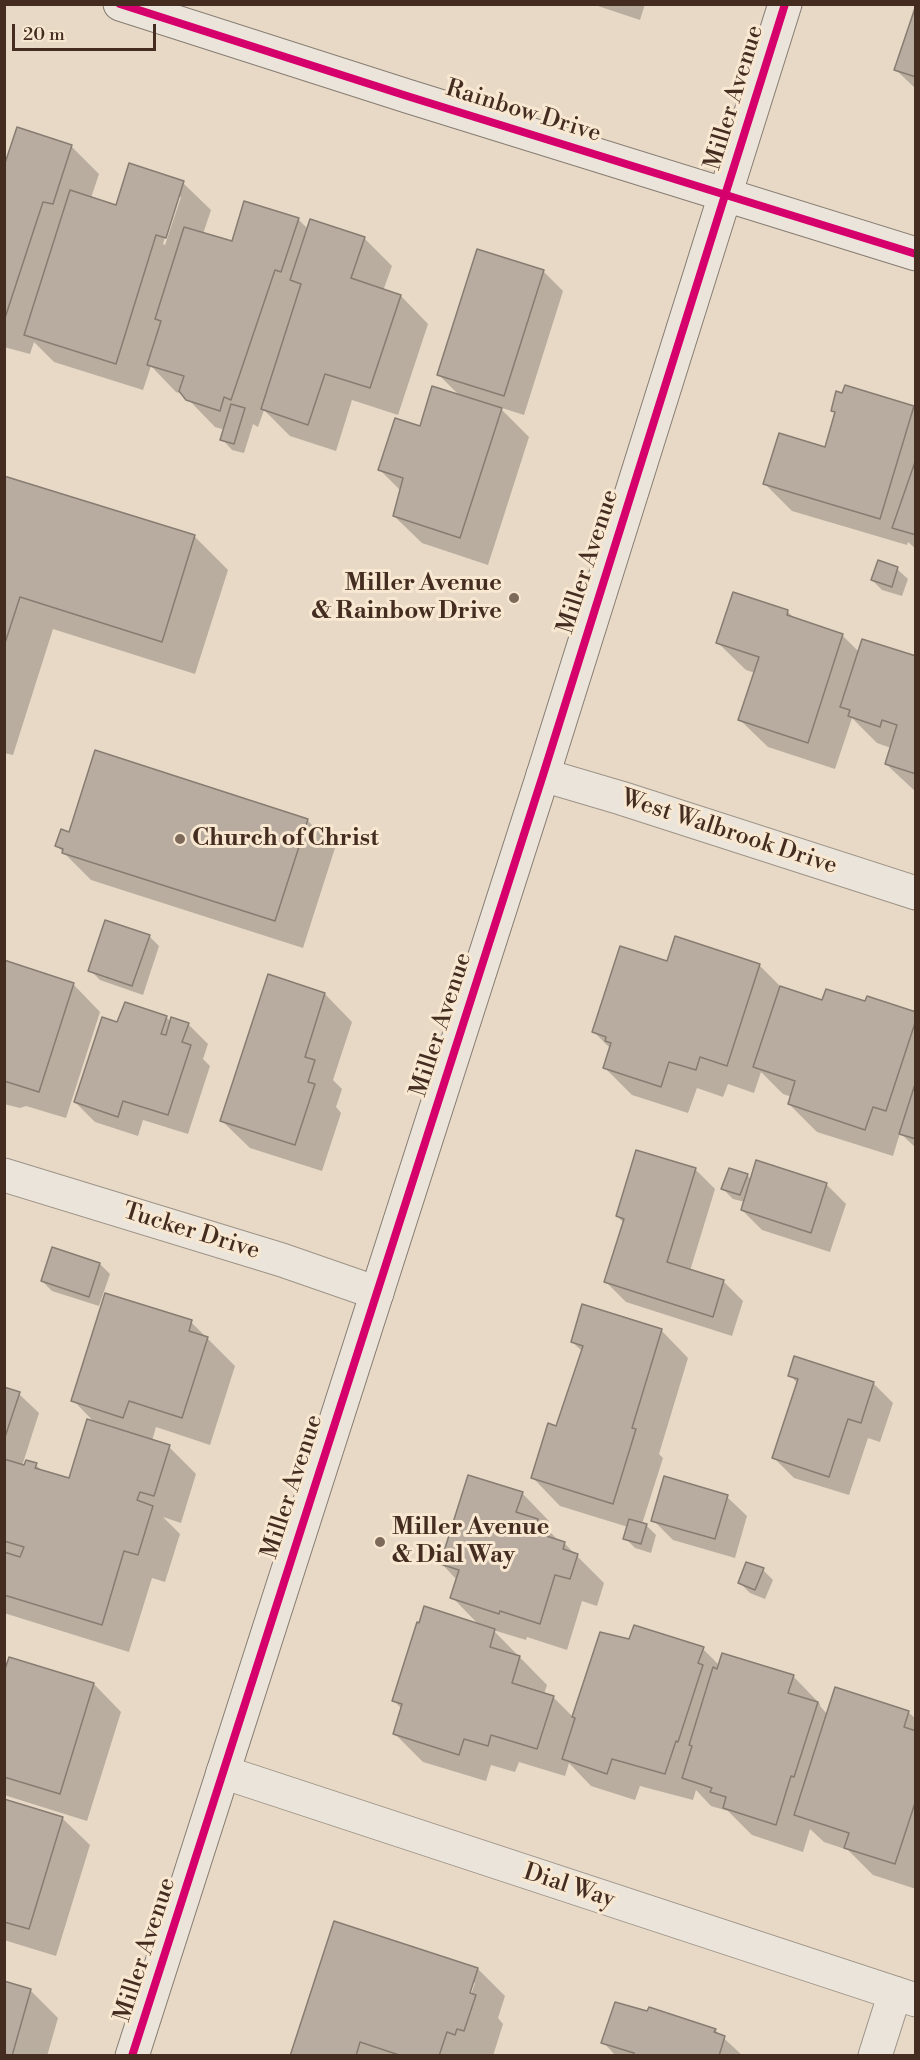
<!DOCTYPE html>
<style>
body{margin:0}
#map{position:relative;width:920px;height:2060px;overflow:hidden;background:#e7d9c6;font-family:"Libre Bodoni",serif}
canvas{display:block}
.frame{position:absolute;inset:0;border:6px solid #442c20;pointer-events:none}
.scale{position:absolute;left:12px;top:24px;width:144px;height:27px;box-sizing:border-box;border:3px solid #442c20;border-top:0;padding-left:8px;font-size:18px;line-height:21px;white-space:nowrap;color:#442c20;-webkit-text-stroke:4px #f8e8d1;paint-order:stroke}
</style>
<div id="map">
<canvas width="920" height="2060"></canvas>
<div class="frame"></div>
<div class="scale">20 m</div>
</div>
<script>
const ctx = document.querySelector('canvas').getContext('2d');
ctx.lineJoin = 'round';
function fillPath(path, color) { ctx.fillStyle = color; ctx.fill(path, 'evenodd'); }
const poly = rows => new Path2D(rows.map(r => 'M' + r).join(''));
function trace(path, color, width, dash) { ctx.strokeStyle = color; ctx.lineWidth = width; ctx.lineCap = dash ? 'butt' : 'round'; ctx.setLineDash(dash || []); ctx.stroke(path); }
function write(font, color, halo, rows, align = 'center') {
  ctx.font = font + ' "Libre Bodoni",serif'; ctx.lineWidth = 6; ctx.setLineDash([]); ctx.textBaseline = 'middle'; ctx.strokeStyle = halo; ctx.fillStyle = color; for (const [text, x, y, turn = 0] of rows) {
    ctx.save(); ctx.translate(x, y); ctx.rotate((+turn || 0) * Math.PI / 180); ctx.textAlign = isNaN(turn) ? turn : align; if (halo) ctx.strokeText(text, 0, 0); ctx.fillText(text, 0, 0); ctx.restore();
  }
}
const shadow = poly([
 [592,4,645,4,640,20],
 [916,10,916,89,896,70],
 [71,146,99,174,91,198,117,207,183,183,211,210,203,234,233,243,298,219,308,229,364,238,392,266,383,291,401,296,428,324,398,415,352,400,336,451,290,436,264,410,258,427,253,424,244,453,232,450,222,439,225,430,215,427,183,394,176,392,151,366,143,390,54,362,34,342,30,354,4,347,4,171],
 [177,197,181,197,165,245,163,244],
 [543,271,563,291,524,415,499,407,529,437,488,565,422,543,394,516,401,491,380,470,460,396,439,375],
 [846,387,916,409,916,549,908,542,907,545,792,511,765,484,826,448,836,414,832,410,843,395],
 [4,477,195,537,228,570,195,674,53,629,13,755,4,753],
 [879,562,897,569,908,579,902,596,882,590,872,580],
 [787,611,796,620,842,635,859,652,916,657,916,792,886,764,891,748,877,743,852,718,835,769,768,747,740,720,755,673,746,670,718,643],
 [307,820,335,848,303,948,91,880,57,846,70,834],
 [149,936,159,946,143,995,100,980,90,970],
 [4,962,73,984,100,1012,66,1118,26,1106,20,1108,4,1104],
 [668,963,759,965,783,989,823,1002,866,1003,916,1014,916,1148,900,1133,893,1156,817,1132,789,1104,792,1097,783,1094,761,1072,754,1093,728,1084,723,1097,697,1088,688,1113,632,1095,605,1068,611,1049,594,1032],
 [325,994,352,1022,333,1080,342,1089,336,1107,341,1113,322,1171,250,1148,222,1121],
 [166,1017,171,1022,188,1024,208,1044,203,1059,210,1066,188,1134,143,1120,138,1136,95,1122,75,1102,118,1024],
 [637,1151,696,1170,715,1189,690,1271,723,1281,743,1301,732,1336,626,1302,606,1282,624,1223,617,1216],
 [747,1175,752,1180,826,1184,846,1204,830,1252,762,1230,742,1210,745,1202,733,1199,723,1189],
 [100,1264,110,1274,99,1306,52,1291,42,1281],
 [191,1322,235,1366,210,1445,156,1427,152,1441,169,1447,196,1474,181,1523,163,1517,180,1534,165,1582,152,1578,129,1652,4,1613,4,1389,19,1394,39,1413,22,1466,36,1465,43,1472,70,1480,96,1424,73,1400],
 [661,1330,688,1358,659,1454,663,1458,642,1524,646,1525,656,1535,651,1553,635,1548,625,1538,628,1527,560,1506,533,1478,557,1428,583,1352,572,1342],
 [790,1375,873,1383,893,1403,880,1442,868,1438,849,1495,794,1478,774,1458,798,1384],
 [522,1493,549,1521,547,1529,559,1541,564,1543,604,1583,597,1606,582,1601,567,1650,527,1637,526,1640,493,1630,547,1685,544,1694,553,1697,573,1717,630,1641,703,1649,720,1666,793,1676,820,1704,820,1706,828,1715,908,1712,916,1719,916,1889,873,1875,848,1850,824,1842,810,1829,803,1852,752,1835,728,1811,711,1806,696,1790,693,1800,640,1786,635,1800,591,1786,569,1763,565,1776,519,1762,515,1772,491,1765,486,1781,423,1762,395,1734,402,1709,394,1701,480,1626,452,1597,457,1580,442,1564],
 [727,1497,747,1516,735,1558,673,1540,653,1520],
 [763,1570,773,1580,765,1599,750,1593,740,1583],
 [4,1677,94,1684,121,1712,87,1821,4,1795],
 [4,1800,62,1818,90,1845,56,1956,4,1940],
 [478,1969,505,1996,498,2018,503,2024,493,2056,292,2056],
 [472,1983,475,1983,469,2000,466,1999],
 [4,1983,30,1990,58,2018,47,2056,4,2056],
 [715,2030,743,2056,616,2056,603,2042]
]);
const building = poly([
 [916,5,916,77,894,70,916,5],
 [17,127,72,145,53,204,43,202,4,321,4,166,17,127],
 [129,163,184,181,166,238,156,235,116,364,24,335,70,190,116,205,129,163],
 [244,201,299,218,281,272,275,270,231,400,224,397,220,411,186,400,179,391,184,376,147,365,161,321,155,319,184,227,232,241,244,201],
 [310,219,365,237,351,278,401,295,370,388,325,374,308,425,261,409,301,284,290,280,310,219],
 [477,249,544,270,504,396,437,375,477,249],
 [845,385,914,406,880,519,763,484,779,433,825,447,835,412,831,411,836,391,842,393,845,385],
 [432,386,502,408,460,538,393,516,403,478,378,470,395,418,420,426,432,386],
 [231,404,245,408,234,444,220,440,231,404],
 [916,459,916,535,892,528,916,459],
 [4,476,195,535,162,642,20,597,4,646,4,476],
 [878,560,898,567,892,587,871,580,878,560],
 [733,592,788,610,787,615,843,634,808,743,738,720,759,657,716,643,733,592],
 [862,639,916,656,916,774,885,764,897,725,882,720,880,727,848,716,850,710,840,707,862,639],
 [95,750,308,819,275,921,62,853,63,849,55,846,61,829,69,832,95,750],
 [105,920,150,935,132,986,88,971,105,920],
 [675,936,760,964,727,1066,700,1057,696,1070,669,1062,661,1087,603,1068,611,1043,605,1041,606,1037,592,1032,620,946,667,961,675,936],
 [4,960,74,983,39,1092,4,1081,4,960],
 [268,974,325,993,305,1057,315,1060,308,1082,315,1084,295,1145,220,1121,268,974],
 [780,986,822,1000,826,989,865,1001,867,996,916,1012,916,1020,886,1111,873,1107,865,1130,788,1104,795,1081,753,1067,780,986],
 [125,1002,167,1016,161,1034,166,1035,171,1017,189,1023,182,1042,191,1045,168,1115,123,1101,118,1117,74,1102,102,1017,117,1022,125,1002],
 [916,1081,916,1139,899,1134,916,1081],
 [636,1150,696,1168,667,1262,724,1280,713,1317,604,1282,624,1219,616,1216,636,1150],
 [756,1160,827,1183,811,1233,741,1210,756,1160],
 [729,1168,748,1174,740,1195,721,1189,729,1168],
 [52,1247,100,1263,89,1297,41,1281,52,1247],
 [105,1293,192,1320,189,1331,208,1337,182,1418,129,1401,123,1418,71,1401,105,1293],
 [582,1304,662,1329,632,1428,636,1429,613,1504,531,1478,548,1423,556,1426,583,1346,571,1342,582,1304],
 [794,1356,874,1382,861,1423,848,1419,829,1477,772,1458,798,1379,788,1376,794,1356],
 [4,1387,20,1392,4,1440,4,1387],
 [87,1419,170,1445,154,1496,140,1492,137,1500,153,1506,138,1555,124,1551,102,1625,4,1595,4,1552,20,1557,24,1547,4,1541,4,1459,24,1465,26,1460,37,1463,35,1468,69,1478,87,1419],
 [468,1475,523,1492,516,1512,538,1519,534,1532,565,1542,563,1549,578,1554,570,1579,555,1575,540,1624,500,1611,499,1614,450,1598,459,1570,440,1564,468,1475],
 [664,1476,728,1495,715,1539,651,1521,664,1476],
 [629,1519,647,1524,641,1544,623,1539,629,1519],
 [746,1562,764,1568,755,1590,738,1583,746,1562],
 [424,1606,495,1629,490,1647,520,1656,512,1683,554,1696,537,1749,491,1735,488,1746,464,1739,459,1755,393,1734,402,1704,392,1701,417,1622,419,1623,424,1606],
 [634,1625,704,1647,698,1663,703,1665,678,1742,676,1741,665,1774,612,1759,607,1774,562,1759,575,1718,572,1717,600,1632,629,1639,634,1625],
 [722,1653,794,1675,788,1693,818,1702,794,1777,791,1776,776,1825,723,1808,726,1797,710,1792,712,1788,682,1778,692,1746,689,1745,713,1667,717,1669,722,1653],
 [9,1657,94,1683,60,1794,4,1777,4,1672,9,1657],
 [835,1687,909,1711,904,1727,916,1731,916,1800,895,1864,844,1848,849,1833,794,1815,835,1687],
 [4,1799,63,1817,29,1929,4,1922,4,1799],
 [334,1921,478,1968,470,1993,476,1995,464,2031,457,2029,455,2035,447,2032,439,2056,402,2056,360,2042,356,2056,290,2056,334,1921],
 [4,1981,31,1989,12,2056,4,2054,4,1981],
 [615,2002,647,2011,649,2007,716,2029,714,2032,725,2036,719,2056,633,2056,634,2053,601,2043,615,2002]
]);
const street = poly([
 [543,775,621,798,916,893],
 [4,1175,282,1260,377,1293],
 [223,1772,916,2000],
 [875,2056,895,1993]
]);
const secondary = poly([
 [120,4,407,96,916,254],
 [132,2056,543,775,785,4]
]);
const cycleway = poly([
 [120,4,407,96,916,254],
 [132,2056,543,775,785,4]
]);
const markers = [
 [514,598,6,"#7d695a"],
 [180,839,6,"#7d695a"],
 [380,1542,6,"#7d695a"]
];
const streetNames = [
 ["Miller Avenue",735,98,-73],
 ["Rainbow Drive",523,112,17],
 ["Miller Avenue",589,562,-72],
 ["West Walbrook Drive",729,833,18],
 ["Miller Avenue",442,1025,-72],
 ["Tucker Drive",191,1232,17],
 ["Miller Avenue",293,1487,-72],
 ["Dial Way",569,1887,18],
 ["Miller Avenue",146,1950,-72]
];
const poiNames = [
 ["Miller Avenue",502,584,"right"],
 ["& Rainbow Drive",502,612,"right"],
 ["Church of Christ",192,839],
 ["Miller Avenue",392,1528],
 ["& Dial Way",392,1556]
];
fillPath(shadow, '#0003');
fillPath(building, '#b7ac9f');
trace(building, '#877c71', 1.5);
trace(street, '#9e9387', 35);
trace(secondary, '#877c71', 35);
trace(street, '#eae4da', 33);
trace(secondary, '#eae4da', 33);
trace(cycleway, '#d6006c', 8);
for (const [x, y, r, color] of markers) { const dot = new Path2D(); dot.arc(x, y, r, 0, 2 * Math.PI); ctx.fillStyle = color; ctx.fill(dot); trace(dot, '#f8e8d1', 2); }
write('24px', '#442c20', '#f8e8d1', streetNames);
write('bold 24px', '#442c20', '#f8e8d1', poiNames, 'left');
</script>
